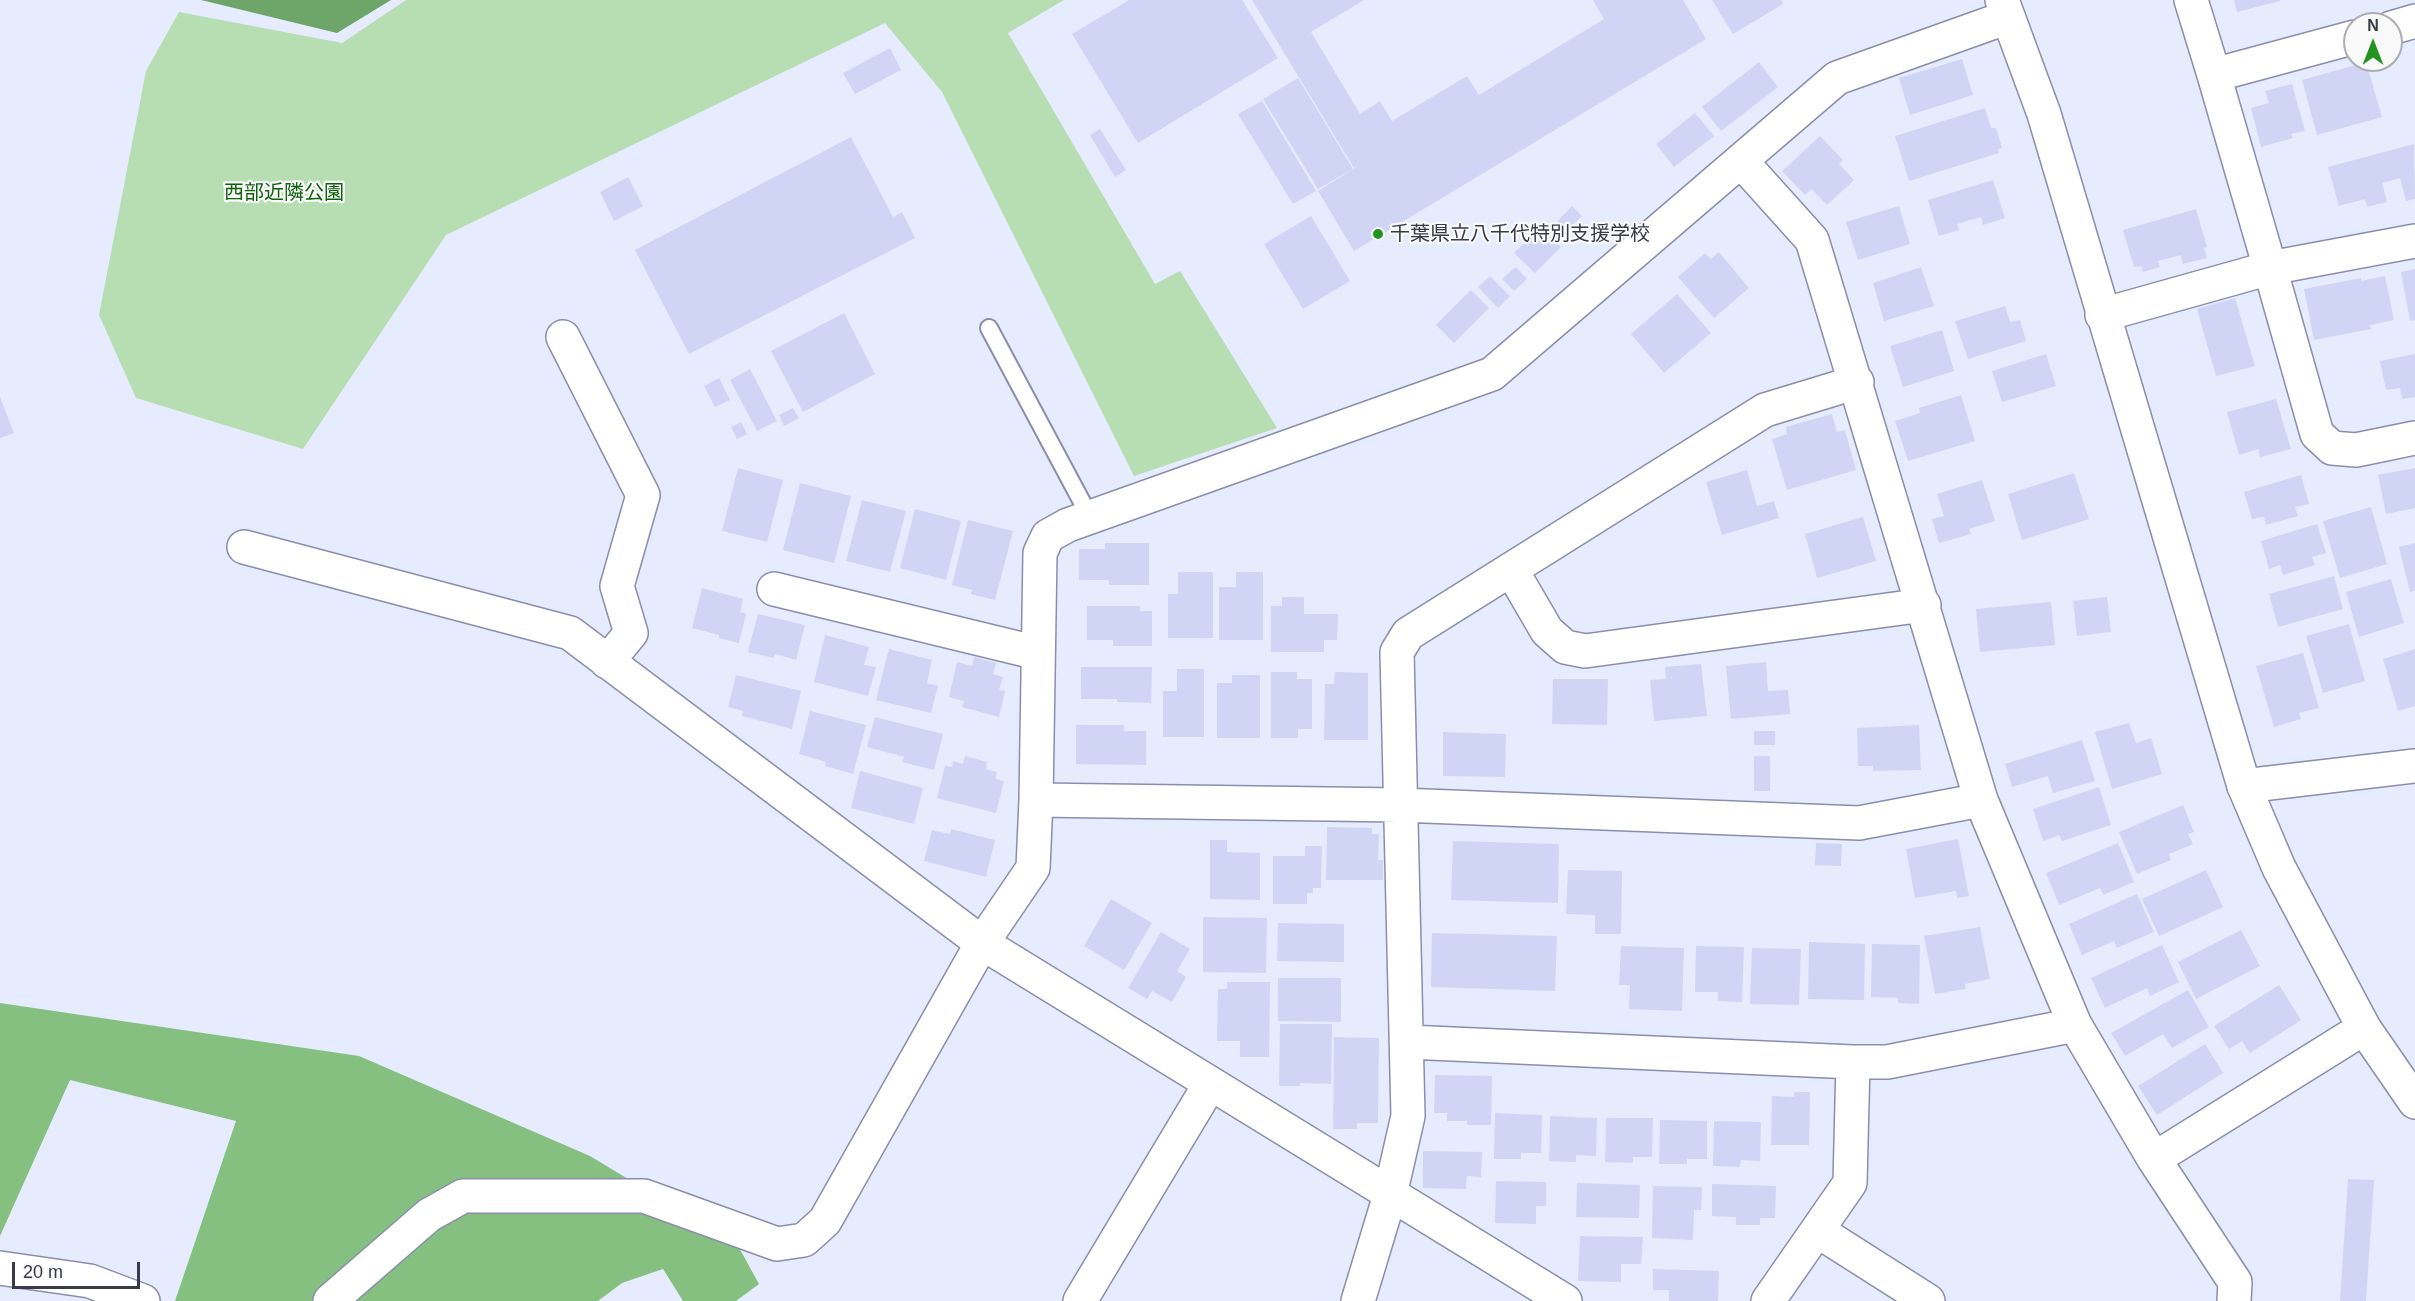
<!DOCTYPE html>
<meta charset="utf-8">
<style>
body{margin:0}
#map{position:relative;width:2415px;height:1301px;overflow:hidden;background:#e7ebfe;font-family:Arial,sans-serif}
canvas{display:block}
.north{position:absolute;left:2343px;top:12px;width:60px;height:60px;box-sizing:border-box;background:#f9f9f9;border:2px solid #acadb1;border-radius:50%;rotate:0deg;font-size:16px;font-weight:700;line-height:24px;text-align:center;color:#383a46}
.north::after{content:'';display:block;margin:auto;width:21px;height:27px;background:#229420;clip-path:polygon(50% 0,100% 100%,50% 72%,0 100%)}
.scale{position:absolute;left:12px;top:1262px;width:128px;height:27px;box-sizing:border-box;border:3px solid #383a46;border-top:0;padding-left:8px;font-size:18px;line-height:21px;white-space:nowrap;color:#383a46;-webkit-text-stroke:4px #f9f9f9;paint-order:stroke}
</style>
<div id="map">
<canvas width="2415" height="1301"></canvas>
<div class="north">N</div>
<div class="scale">20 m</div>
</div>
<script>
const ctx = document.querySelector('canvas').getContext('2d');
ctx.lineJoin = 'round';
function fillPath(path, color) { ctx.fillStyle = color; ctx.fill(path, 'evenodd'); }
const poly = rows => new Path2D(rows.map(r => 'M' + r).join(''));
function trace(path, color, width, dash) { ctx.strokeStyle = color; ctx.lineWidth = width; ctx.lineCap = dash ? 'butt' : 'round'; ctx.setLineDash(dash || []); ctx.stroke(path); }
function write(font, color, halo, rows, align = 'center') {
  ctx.font = font + ' Arial,"Noto Sans JP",sans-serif'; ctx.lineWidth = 4.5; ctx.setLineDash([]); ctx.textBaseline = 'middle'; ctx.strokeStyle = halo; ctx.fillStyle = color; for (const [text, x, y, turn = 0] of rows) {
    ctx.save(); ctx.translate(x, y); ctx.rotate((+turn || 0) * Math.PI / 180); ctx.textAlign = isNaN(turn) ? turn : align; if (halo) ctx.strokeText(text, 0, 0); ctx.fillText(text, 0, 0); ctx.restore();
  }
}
const green = poly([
 [406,0,1064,0,1008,33,1155,284,1180,271,1277,428,1134,476,942,92,885,23,446,235,303,449,136,398,99,315,146,71,179,12,342,43]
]);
const forest = poly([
 [0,1003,359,1056,590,1156,643,1188,518,1186,351,1269,314,1301,175,1301,236,1121,70,1080,0,1236],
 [471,1207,641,1210,737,1244,759,1284,736,1301,683,1301,663,1269,622,1283,598,1301,352,1301,439,1221]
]);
const water = poly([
 [201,0,391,0,337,33]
]);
const building = poly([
 [1129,0,1242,0,1278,58,1138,143,1072,34],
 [1252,0,1364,0,1311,32,1360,114,1380,101,1392,121,1467,76,1479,95,1604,19,1593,0,1683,0,1706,39,1354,251,1318,191,1358,166,1354,168],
 [1712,0,1781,0,1783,4,1733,34],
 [2234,0,2280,0,2280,1,2237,12],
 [890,48,901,70,855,94,843,73],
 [1962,59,1973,95,1910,115,1899,78],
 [1759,62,1778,87,1721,131,1702,107],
 [2366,62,2382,117,2317,135,2302,80],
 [1298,78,1353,169,1318,189,1263,99],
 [2292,84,2305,131,2291,134,2293,138,2261,147,2251,108,2269,103,2265,91],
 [1262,101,1316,191,1293,204,1238,114],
 [1985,108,1991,128,1996,128,2002,148,1998,149,1999,153,1909,181,1895,136],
 [1695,113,1714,136,1674,167,1656,144],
 [1100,129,1126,170,1115,177,1090,135],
 [1820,136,1843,160,1839,164,1854,180,1827,205,1812,189,1805,195,1782,171],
 [851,137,893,217,902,212,915,238,689,354,635,250],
 [2414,144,2415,199,2406,201,2400,178,2382,183,2387,202,2367,207,2365,199,2339,206,2328,167],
 [628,177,643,206,614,221,600,192],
 [1993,180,2005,218,1983,225,1981,217,1957,224,1959,230,1939,236,1928,200],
 [1572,206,1582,216,1559,238,1550,229],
 [1899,206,1910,244,1858,260,1846,222],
 [2196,209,2207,247,2204,248,2207,258,2183,264,2181,255,2158,261,2160,267,2143,272,2141,266,2134,267,2123,230],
 [1311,216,1350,281,1303,309,1264,244],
 [1541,227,1561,247,1535,273,1514,253],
 [1719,252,1749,288,1714,318,1678,277,1705,253,1711,259],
 [1516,267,1527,279,1514,291,1502,279],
 [1921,267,1934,306,1884,321,1873,283],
 [2415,269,2415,320,2410,321,2401,272],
 [1490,276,1510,296,1498,308,1478,287],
 [2385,276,2394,320,2370,325,2371,329,2314,340,2304,289,2361,278,2361,281],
 [1471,290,1489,308,1454,343,1436,325],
 [1677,294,1711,333,1664,373,1631,334],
 [2235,298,2255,366,2216,376,2197,309],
 [2005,306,2010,322,2020,320,2026,341,1968,359,1955,321],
 [844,313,875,374,803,412,771,351],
 [1942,330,1954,371,1903,387,1890,346],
 [2046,354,2056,386,2002,402,1992,371],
 [2415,354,2415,397,2402,399,2400,388,2386,390,2380,361],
 [750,369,777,421,757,431,730,380],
 [719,378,730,400,715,407,704,386],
 [1961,395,1975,441,1908,461,1895,421,1920,413,1919,408],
 [0,397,14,433,0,438],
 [2276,399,2291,449,2260,457,2258,449,2239,455,2227,412],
 [793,408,799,418,784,426,779,415],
 [1832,414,1837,432,1845,430,1856,470,1787,490,1772,439,1787,434,1786,427],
 [741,422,747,434,737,439,731,427],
 [738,468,783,480,767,542,722,531],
 [2415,468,2415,508,2386,514,2378,475],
 [1747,470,1757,506,1774,501,1779,518,1722,535,1706,482],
 [2074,473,2089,519,2022,540,2008,494],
 [2301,475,2309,504,2295,507,2298,516,2266,525,2264,517,2252,519,2244,492],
 [1982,480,1995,521,1969,529,1971,534,1939,543,1932,519,1944,516,1937,494],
 [800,483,851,496,834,563,783,550],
 [862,500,906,511,890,572,846,561],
 [2371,507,2387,564,2340,578,2323,521],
 [915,509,961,521,946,580,900,568],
 [1863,517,1876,561,1817,578,1805,534],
 [968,520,1013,531,995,600,971,594,972,590,952,585],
 [2317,524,2326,553,2312,557,2315,565,2283,575,2280,565,2269,569,2261,541],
 [1105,543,1149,543,1149,585,1109,585,1109,580,1079,580,1079,549,1105,549],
 [2415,543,2415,591,2410,592,2399,547],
 [1178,572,1213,572,1213,638,1168,638,1168,594,1178,594],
 [1236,572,1263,572,1263,640,1219,640,1219,587,1236,587],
 [2334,576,2343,609,2278,627,2269,594],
 [2391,579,2404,623,2359,637,2346,592],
 [702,588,743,599,740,612,746,614,739,643,719,638,719,635,692,628],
 [1282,597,1304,597,1304,614,1338,614,1337,640,1324,640,1324,652,1271,652,1271,606,1282,606],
 [2107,597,2111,632,2077,636,2073,601],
 [2051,602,2055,645,1980,652,1976,609],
 [1087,606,1140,606,1140,611,1152,611,1152,646,1113,646,1113,640,1087,640],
 [758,614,805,625,796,660,775,654,774,658,748,652],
 [2349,624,2365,681,2323,693,2306,636],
 [825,635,869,647,864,665,876,667,868,696,814,682],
 [889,649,932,660,927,683,938,686,931,713,876,700],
 [2415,649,2415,706,2398,711,2383,659],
 [2303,653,2319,708,2299,713,2301,719,2274,727,2256,666],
 [974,657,996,663,993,674,1003,677,999,690,1005,691,999,717,962,707,964,701,949,697,957,662,972,666],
 [1766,662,1768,691,1788,690,1790,714,1731,719,1726,666],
 [1701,664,1707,716,1654,721,1650,680,1666,679,1665,667],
 [1081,667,1152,667,1151,703,1117,702,1117,699,1081,699],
 [1177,669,1204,669,1204,737,1163,737,1163,691,1177,691],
 [1271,672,1297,672,1297,679,1312,679,1312,729,1298,729,1298,738,1271,738],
 [1335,672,1368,673,1368,740,1324,740,1325,684,1334,684],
 [736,675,801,691,792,729,742,716,743,711,728,707],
 [1232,675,1260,675,1260,738,1217,738,1217,683,1232,683],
 [1553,679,1608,679,1607,725,1552,724],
 [810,711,866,725,853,774,825,766,826,762,799,754],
 [875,717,943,734,934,770,902,762,904,757,867,747],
 [2129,723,2136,743,2151,738,2162,774,2112,789,2095,732],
 [1076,725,1124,725,1124,731,1146,731,1146,765,1076,764],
 [1919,725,1921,770,1873,771,1873,766,1858,766,1857,728],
 [1754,731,1775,731,1775,745,1754,745],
 [1443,732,1506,734,1505,777,1443,776],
 [2082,740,2095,781,2053,793,2048,776,2012,787,2005,764],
 [965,756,987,762,986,769,997,772,995,779,1004,781,996,813,937,798,945,766,952,767,953,761,963,764],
 [1754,756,1770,756,1770,791,1754,791],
 [860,771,923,788,914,824,851,808],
 [2099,787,2111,825,2062,841,2059,835,2043,841,2033,809],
 [2183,805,2194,832,2188,834,2193,844,2169,854,2171,860,2137,874,2119,832],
 [1327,827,1372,828,1372,834,1379,834,1378,860,1383,860,1383,880,1326,880],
 [951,829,995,840,986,877,924,861,932,830,950,834],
 [1958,839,1969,896,1957,898,1956,891,1915,898,1906,849],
 [1210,840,1227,840,1227,852,1260,853,1260,900,1210,899],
 [1453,841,1559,844,1558,903,1451,900],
 [1816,843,1842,844,1841,866,1815,865],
 [2118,843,2134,882,2103,895,2100,888,2059,905,2046,873],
 [1305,846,1322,846,1321,888,1313,888,1313,893,1307,893,1307,904,1273,904,1273,856,1305,856],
 [1568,870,1622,871,1621,934,1595,934,1595,915,1566,914],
 [2206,870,2223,907,2159,936,2142,899],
 [2137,894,2154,932,2117,948,2114,941,2082,955,2069,924],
 [1111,899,1152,923,1124,970,1084,946],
 [1203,917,1267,918,1266,973,1203,972],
 [1278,923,1344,924,1344,962,1277,961],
 [1980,927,1990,979,1965,984,1966,989,1935,994,1924,936],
 [2241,930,2260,966,2196,999,2178,962],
 [1161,932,1190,949,1177,971,1186,977,1172,1002,1152,991,1147,999,1128,988],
 [1432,933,1557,936,1555,991,1431,987],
 [1809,942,1865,944,1864,1000,1808,999],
 [1872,944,1920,945,1919,1004,1898,1003,1898,998,1871,997],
 [2162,945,2179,982,2150,996,2147,988,2105,1008,2091,978],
 [1621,946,1684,948,1682,1011,1629,1009,1630,985,1619,985],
 [1696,946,1744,947,1742,1002,1718,1001,1718,992,1695,992],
 [1752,948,1801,949,1799,1005,1750,1004],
 [1278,978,1341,978,1341,1022,1278,1021],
 [1227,982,1270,982,1269,1057,1240,1057,1240,1041,1217,1041,1218,989,1227,989],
 [2279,985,2301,1020,2250,1053,2242,1041,2229,1049,2214,1026],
 [2188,990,2209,1027,2172,1048,2163,1034,2125,1056,2111,1033],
 [1280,1024,1332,1024,1331,1084,1300,1083,1300,1086,1279,1086],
 [1334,1037,1379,1038,1378,1123,1357,1123,1357,1129,1333,1129],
 [2205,1044,2223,1073,2157,1115,2138,1086],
 [1435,1075,1492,1076,1491,1125,1467,1125,1467,1121,1447,1121,1447,1113,1434,1113],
 [1794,1092,1810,1092,1809,1145,1771,1145,1772,1096,1794,1097],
 [1495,1113,1542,1115,1541,1153,1521,1153,1521,1159,1494,1159],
 [1550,1116,1597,1118,1596,1156,1576,1155,1576,1162,1549,1161],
 [1606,1118,1653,1118,1652,1157,1633,1157,1633,1163,1605,1162],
 [1660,1120,1707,1121,1707,1159,1687,1159,1687,1164,1659,1164],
 [1714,1121,1761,1122,1760,1161,1741,1160,1740,1167,1713,1166],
 [1423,1151,1482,1152,1481,1177,1467,1176,1466,1189,1423,1188],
 [2348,1179,2374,1180,2366,1301,2340,1301],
 [1496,1181,1546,1182,1546,1206,1536,1206,1536,1224,1495,1223],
 [1577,1183,1640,1185,1639,1218,1576,1217],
 [1712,1184,1776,1186,1775,1218,1760,1218,1760,1225,1736,1225,1736,1217,1712,1216],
 [1653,1186,1702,1187,1701,1210,1694,1210,1693,1240,1652,1238],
 [1580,1236,1643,1237,1641,1264,1621,1264,1621,1282,1578,1281],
 [1653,1269,1719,1271,1718,1301,1669,1301,1669,1290,1653,1290]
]);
const service = poly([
 [989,328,1090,517]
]);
const minor = poly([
 [2191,0,2214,75],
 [2391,28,2415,21],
 [1741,161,1812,240,1981,800,2075,1025,2154,1159,2235,1282,2234,1301],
 [2415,241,2270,268,2317,434,2332,448,2356,450,2415,438],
 [2102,315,2270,268,2214,75,2355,37],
 [563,337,643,495,617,586,631,633,607,662],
 [244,547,570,633,982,943,1565,1301],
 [1512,571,1547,631,1565,647,1585,651,1924,605],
 [774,589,1038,653],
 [2244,786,2415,766],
 [1036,800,1400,805,1859,823,1981,800],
 [1408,1042,1853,1062,1887,1062,2075,1025],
 [2154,1159,2364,1028],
 [1818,1231,1928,1301],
 [0,1268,90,1281,143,1301],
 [330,1301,429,1215,463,1196,644,1196,777,1244,804,1240,825,1221,982,943,1033,868,1036,800,1040,553,1048,536,1068,525,1492,374,1837,78,2008,17],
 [1080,1301,1210,1084],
 [1358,1301,1390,1195,1408,1116,1397,652,1408,634,1765,410,1857,382],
 [1768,1301,1850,1183,1853,1062]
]);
const tertiary = poly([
 [2002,0,2044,114,2244,786,2279,868,2364,1028,2415,1102]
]);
const markers = [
 [1378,234,6,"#229420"]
];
const parkNames = [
 ["西部近隣公園",284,193]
];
const poiNames = [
 ["千葉県立八千代特別支援学校",1390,234]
];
fillPath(green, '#b7deb3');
fillPath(forest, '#85c080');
fillPath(water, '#6da668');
fillPath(building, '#d0d5f5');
trace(service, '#8a8eac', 20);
trace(minor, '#8a8eac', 36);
trace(tertiary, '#8a8eac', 36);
trace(service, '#fff', 16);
trace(minor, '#fff', 33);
trace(tertiary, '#fff', 33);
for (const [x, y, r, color] of markers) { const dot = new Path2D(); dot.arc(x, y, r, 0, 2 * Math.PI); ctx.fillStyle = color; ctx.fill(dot); trace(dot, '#f9f9f9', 2); }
write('20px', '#0f620e', '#f9f9f9', parkNames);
write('20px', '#383a46', '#f9f9f9', poiNames, 'left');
</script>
